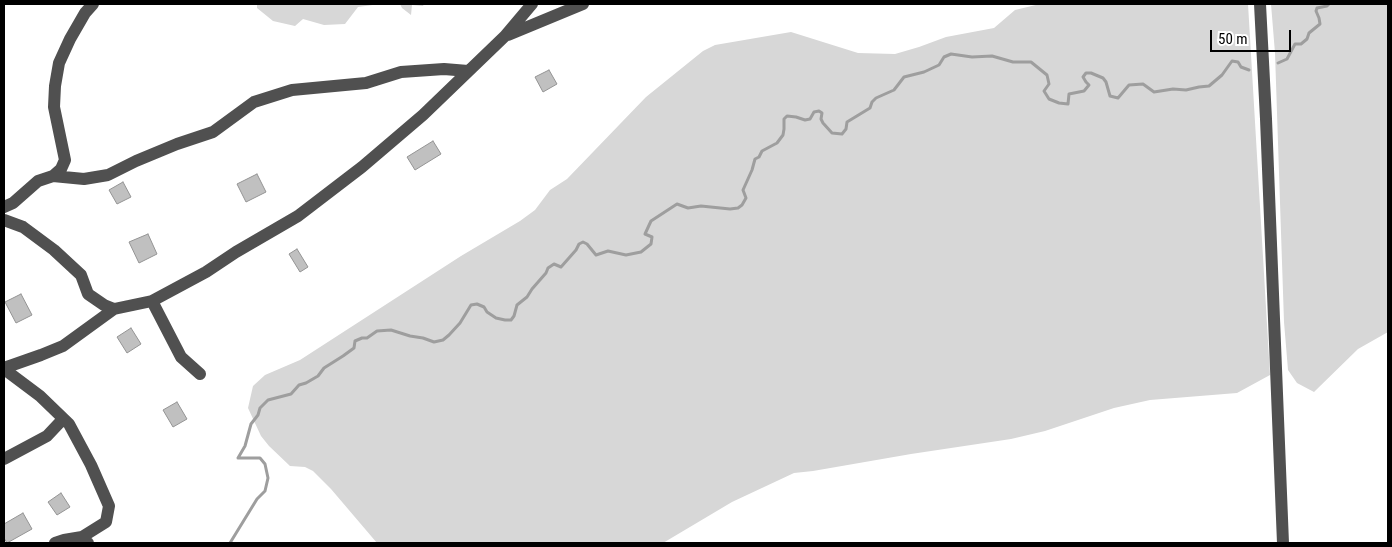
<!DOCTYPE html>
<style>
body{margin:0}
#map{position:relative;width:1392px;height:547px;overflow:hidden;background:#fff;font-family:"Roboto Condensed",sans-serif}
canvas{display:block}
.frame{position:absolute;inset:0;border:5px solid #000;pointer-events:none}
.scale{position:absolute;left:1210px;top:30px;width:81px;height:22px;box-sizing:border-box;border:2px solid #000;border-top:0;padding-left:6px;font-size:15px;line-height:18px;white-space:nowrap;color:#000;-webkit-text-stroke:4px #fff;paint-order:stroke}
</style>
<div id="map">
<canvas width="1392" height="547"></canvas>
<div class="frame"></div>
<div class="scale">50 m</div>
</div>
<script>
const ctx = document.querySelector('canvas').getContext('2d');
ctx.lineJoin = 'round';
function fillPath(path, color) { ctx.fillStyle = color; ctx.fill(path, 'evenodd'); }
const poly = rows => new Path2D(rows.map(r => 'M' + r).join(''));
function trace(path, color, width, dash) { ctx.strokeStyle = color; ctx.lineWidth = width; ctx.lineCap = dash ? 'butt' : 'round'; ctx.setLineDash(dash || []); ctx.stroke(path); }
const green = poly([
 [257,4,380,4,358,7,345,24,324,25,303,19,295,26,273,21,257,8],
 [400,4,424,4,423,6,412,5,411,15,402,8],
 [1040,4,1248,4,1270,375,1237,393,1150,400,1114,408,1045,431,1011,439,911,454,813,471,794,473,732,502,663,543,377,543,331,489,313,471,305,467,290,466,269,446,261,436,248,408,253,386,265,375,300,360,461,256,520,221,535,210,550,190,567,179,646,97,703,51,715,45,791,32,858,53,895,54,919,47,946,37,994,28,1015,10],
 [1271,4,1388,4,1388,332,1358,349,1314,392,1297,383,1288,370,1284,322,1275,53]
]);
const stream = poly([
 [1278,63,1287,59,1295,44,1301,44,1307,39,1309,33,1320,24,1319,18,1316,11,1317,8,1327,6,1329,4],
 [230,543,257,499,265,491,268,478,265,464,260,458,238,458,245,446,251,424,258,415,260,408,268,400,291,394,299,385,306,383,318,376,324,368,343,356,354,348,355,341,362,338,367,338,377,331,391,330,410,336,423,338,434,342,443,340,449,335,460,323,471,305,477,304,484,307,487,312,496,318,505,320,511,320,514,316,517,305,527,297,532,289,546,273,548,268,554,264,561,267,576,250,579,244,583,242,587,244,596,255,608,251,626,255,641,252,651,244,652,237,645,234,651,221,677,204,688,208,701,206,730,209,738,208,742,205,746,198,743,190,752,170,755,159,759,157,762,151,777,143,783,135,784,129,784,119,787,116,796,117,805,120,810,119,814,112,819,111,822,113,821,119,823,123,832,133,842,134,846,129,847,122,870,108,872,102,876,98,894,90,904,77,924,72,939,65,944,57,951,54,972,57,992,56,1013,62,1031,62,1047,75,1049,84,1044,91,1049,99,1059,103,1068,104,1069,94,1084,91,1089,85,1086,82,1083,77,1086,73,1091,73,1103,78,1106,82,1110,96,1118,98,1129,85,1143,84,1154,92,1173,89,1186,90,1199,87,1209,86,1222,75,1232,61,1238,62,1241,67,1249,70]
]);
const building = poly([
 [549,70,557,84,543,92,535,77,549,70],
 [433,141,441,154,415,170,407,157,433,141],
 [257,174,266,192,246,202,237,184,257,174],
 [123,182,131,197,117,204,109,190,123,182],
 [148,234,157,254,139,263,129,242,148,234],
 [297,249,308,267,300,272,289,254,297,249],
 [21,294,32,315,16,323,5,302,21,294],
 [131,328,141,344,127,353,117,337,131,328],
 [177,402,187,419,173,427,163,410,177,402],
 [61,493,70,507,57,515,48,502,61,493],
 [23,513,32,529,7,543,4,538,4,524,23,513]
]);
const minor = poly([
 [1260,4,1266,119,1283,543],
 [508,35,583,4],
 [53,176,84,179,108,175,136,161,177,144,213,132,254,102,292,90,366,83,401,72,444,69,468,71],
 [4,207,13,203,38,181,53,176,61,169,65,160,54,107,55,86,59,63,70,39,85,13,93,4],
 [4,220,23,227,54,250,81,275,88,294,104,305,114,309],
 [152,301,181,357,200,374],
 [4,368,41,355,63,346,114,309,152,301,206,272,236,252,298,216,362,167,423,115,505,36,532,4],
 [4,369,40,396,69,424,91,465,109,506,106,522,82,537],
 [4,459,47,436,63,419],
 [55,543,64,540,82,537,88,543]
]);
fillPath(green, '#d7d7d7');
trace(stream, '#9e9e9e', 3);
fillPath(building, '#c0c0c0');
trace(building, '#949494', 1);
trace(minor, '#505050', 12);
</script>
